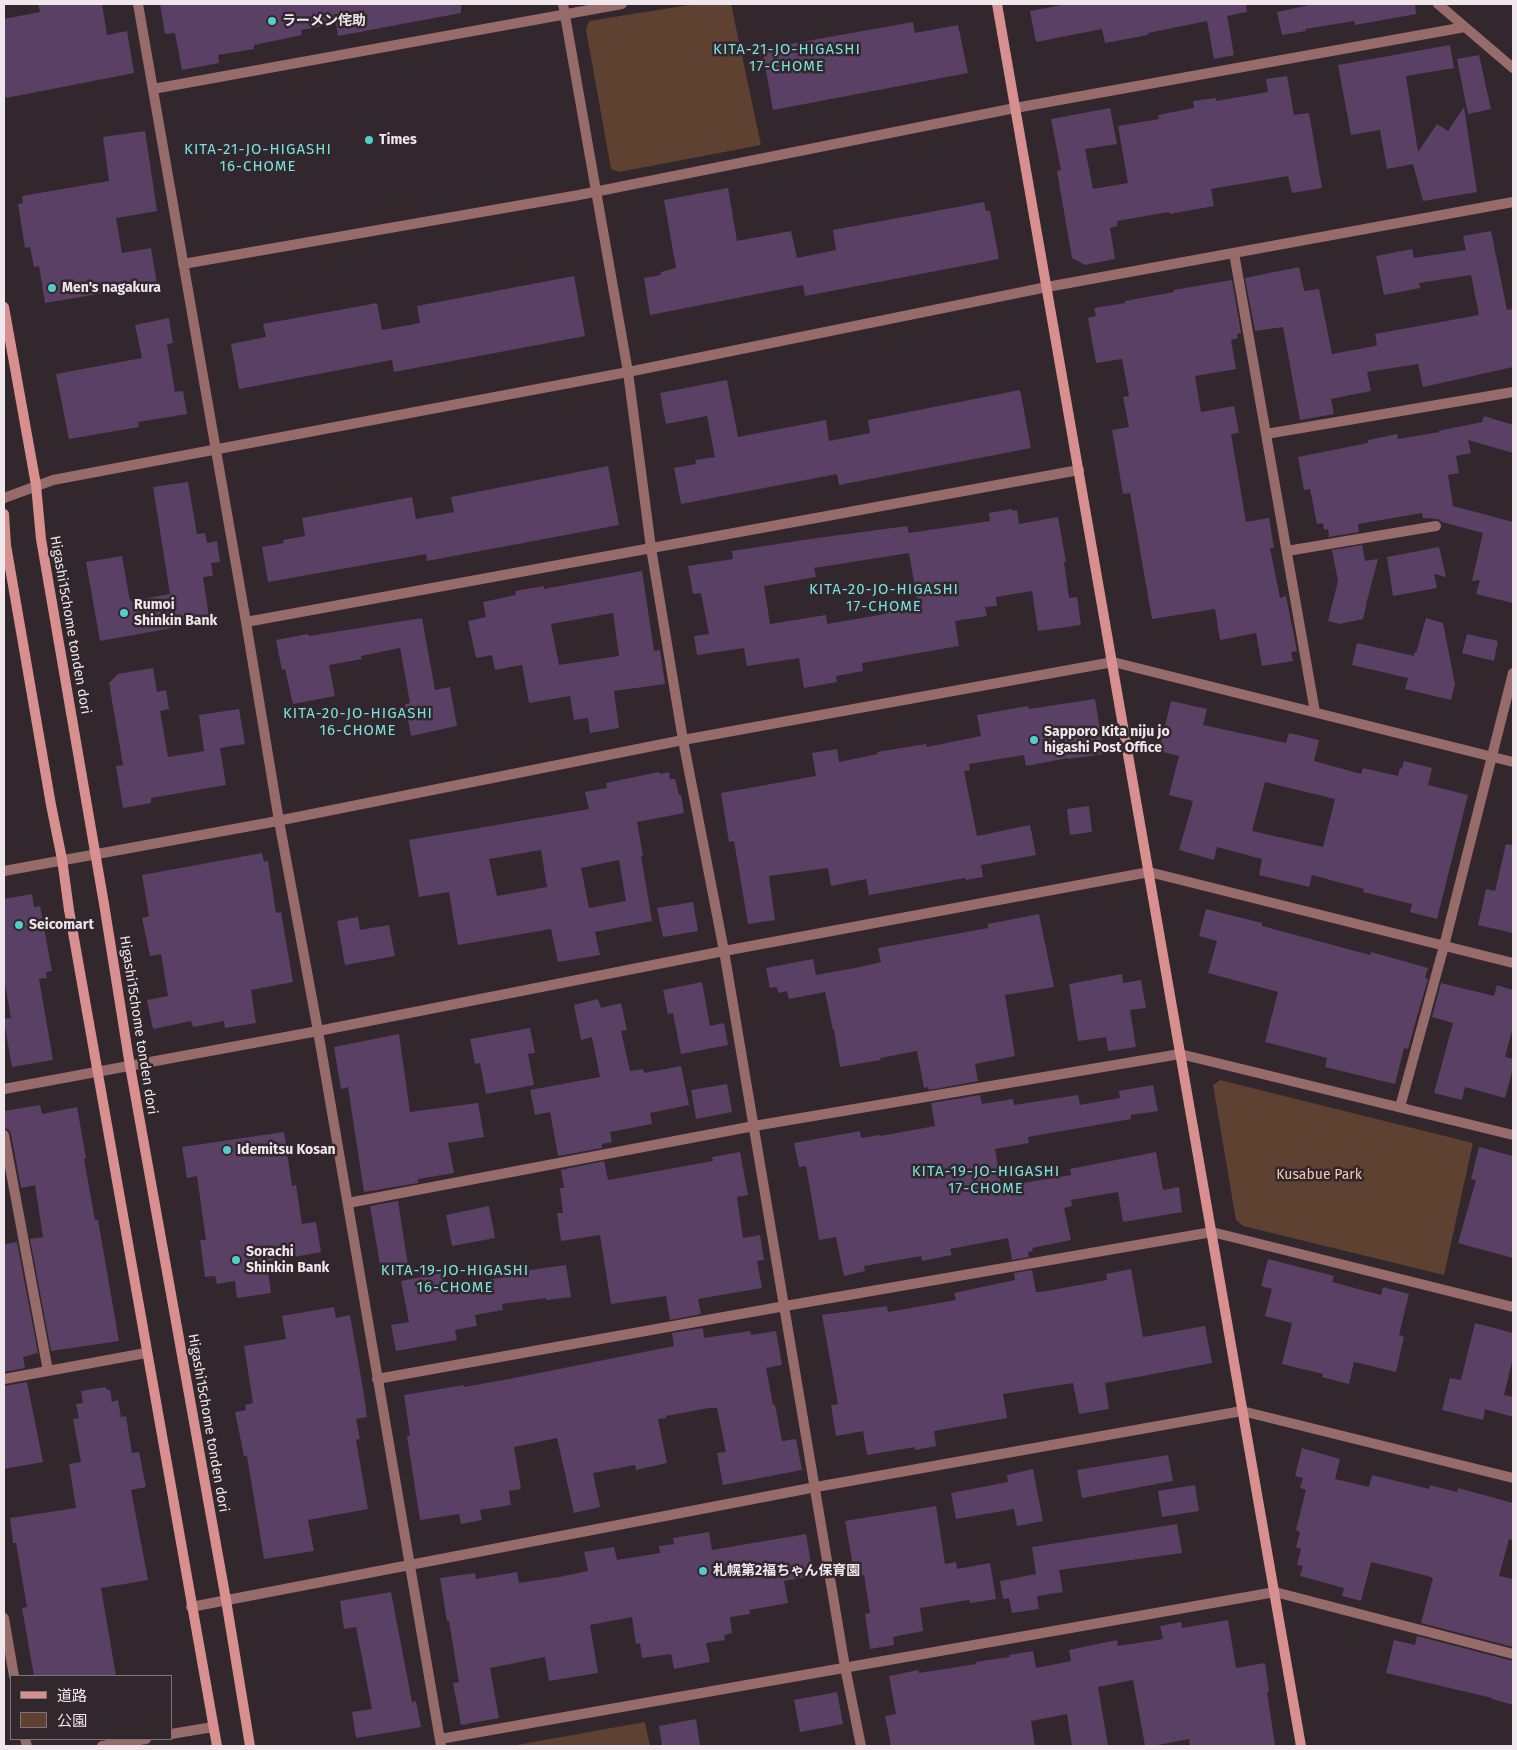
<!DOCTYPE html>
<meta charset="utf-8">
<style>
body{margin:0}
#map{position:relative;width:1517px;height:1750px;overflow:hidden;background:#31272c;font-family:"Fira Sans","Noto Sans JP",sans-serif}
canvas{display:block}
.frame{position:absolute;inset:0;border:5px solid #efe7eb;pointer-events:none}
.legend{position:absolute;left:10px;top:1675px;width:162px;height:65px;box-sizing:border-box;background:#31272c;border:1px solid #7d7478;margin:0;padding:6px 9px;list-style:none;font-size:15px;color:#efe7eb}
.legend li{display:flex;align-items:center;gap:10px;height:25px}
.legend b{width:25px;border:1px solid #7d7478}
</style>
<div id="map">
<canvas width="1517" height="1750"></canvas>
<div class="frame"></div>
<ul class="legend">
<li><b style="height:6px;background:#d78f8f"></b>道路</li>
<li><b style="height:14px;background:#5e4131"></b>公園</li>
</ul>
</div>
<script>
const ctx = document.querySelector('canvas').getContext('2d');
ctx.lineJoin = 'round';
function fillPath(path, color) { ctx.fillStyle = color; ctx.fill(path, 'evenodd'); }
const poly = rows => new Path2D(rows.map(r => 'M' + r).join(''));
function trace(path, color, width, dash) { ctx.strokeStyle = color; ctx.lineWidth = width; ctx.lineCap = dash ? 'butt' : 'round'; ctx.setLineDash(dash || []); ctx.stroke(path); }
function write(font, color, halo, rows, align = 'center') {
  ctx.font = font + ' "Fira Sans","Noto Sans JP",sans-serif'; ctx.lineWidth = 5; ctx.setLineDash([]); ctx.textBaseline = 'middle'; ctx.strokeStyle = halo; ctx.fillStyle = color; for (const [text, x, y, turn = 0] of rows) {
    ctx.save(); ctx.translate(x, y); ctx.rotate((+turn || 0) * Math.PI / 180); ctx.textAlign = isNaN(turn) ? turn : align; if (halo) ctx.strokeText(text, 0, 0); ctx.fillText(text, 0, 0); ctx.restore();
  }
}
const green = poly([
 [695,4,731,4,761,145,619,172,611,169,586,30,589,21],
 [1220,1080,1473,1143,1444,1275,1243,1226,1236,1220,1213,1085],
 [645,1722,650,1746,511,1746]
]);
const building = poly([
 [38,4,102,4,107,35,127,31,134,73,6,98,4,88,4,19,40,12],
 [160,4,461,4,461,13,338,36,336,24,301,30,302,35,254,45,254,49,218,55,219,63,182,70,175,33,165,34],
 [1067,4,1246,4,1247,12,1227,16,1234,55,1214,59,1207,21,1148,33,1148,35,1105,43,1102,29,1036,42,1030,11],
 [1314,4,1415,4,1416,14,1355,25,1354,21,1305,29,1306,31,1282,35,1277,12],
 [913,22,915,33,958,25,968,73,773,110,762,49],
 [1450,45,1454,68,1406,76,1418,152,1437,124,1448,131,1464,107,1477,192,1423,201,1413,164,1387,169,1380,130,1351,135,1338,65],
 [1479,55,1491,109,1468,114,1457,59],
 [1287,76,1294,115,1309,113,1322,188,1292,193,1288,176,1211,189,1214,206,1170,214,1169,212,1117,221,1117,226,1110,228,1115,259,1085,265,1072,258,1057,171,1061,170,1051,119,1110,108,1117,144,1085,149,1093,189,1128,183,1118,126,1159,119,1158,115,1194,108,1193,101,1216,98,1216,101,1268,92,1266,79],
 [145,131,157,211,116,218,122,253,151,248,157,284,45,303,39,266,34,267,30,247,25,248,18,204,23,203,22,196,109,181,103,137],
 [728,188,737,241,791,231,797,258,836,250,833,230,984,202,986,211,990,211,999,259,805,296,803,285,650,315,644,278,661,275,661,272,676,268,664,200],
 [1491,231,1507,310,1513,309,1513,367,1423,387,1418,364,1367,372,1371,391,1331,399,1334,414,1300,420,1283,327,1255,331,1245,278,1299,267,1304,291,1319,289,1332,354,1370,347,1377,345,1375,334,1479,315,1471,275,1419,283,1420,288,1384,295,1376,256,1412,249,1414,258,1466,250,1463,236],
 [574,276,585,336,394,372,392,360,239,389,231,344,266,337,263,324,377,303,382,330,420,323,417,306],
 [1232,280,1241,333,1237,334,1238,338,1231,340,1236,369,1195,376,1201,412,1234,406,1239,433,1231,434,1246,522,1269,518,1274,548,1270,548,1280,598,1286,596,1297,651,1291,652,1293,661,1262,666,1256,633,1220,640,1215,609,1152,619,1130,493,1123,494,1112,430,1129,427,1123,397,1129,396,1122,359,1096,363,1088,318,1096,316,1094,308,1125,303,1125,301,1174,292,1174,290],
 [169,318,173,343,167,344,175,392,183,391,187,414,138,422,139,427,69,439,56,374,142,358,135,325],
 [727,380,738,437,826,420,829,441,870,433,868,420,1020,390,1031,448,839,485,837,474,681,504,674,468,696,464,695,460,715,457,707,416,666,424,660,393],
 [1484,416,1513,425,1513,453,1468,440,1471,453,1456,456,1459,473,1448,475,1453,506,1513,522,1513,603,1476,594,1480,580,1472,581,1483,533,1442,522,1438,519,1423,518,1422,513,1358,524,1359,532,1329,537,1328,529,1324,530,1323,523,1317,524,1310,489,1304,490,1298,457,1368,443,1368,440,1397,434,1398,439,1440,432,1438,431,1482,422],
 [608,466,619,525,427,561,426,554,268,582,262,547,284,543,283,540,305,536,302,518,412,497,416,519,454,512,451,497],
 [188,482,197,534,205,533,207,543,217,541,220,562,211,563,213,576,203,577,209,617,171,624,172,628,100,641,86,562,122,556,130,601,170,594,153,487],
 [1012,509,1013,511,1017,510,1019,524,1058,517,1066,562,1064,562,1069,598,1077,597,1081,625,1038,631,1032,591,996,597,997,606,985,607,987,616,955,621,959,646,862,663,863,671,836,676,837,682,804,688,799,658,747,666,744,648,697,655,694,636,709,634,701,593,693,594,688,566,733,559,732,551,810,539,907,526,909,533,990,521,989,513],
 [909,553,917,599,883,605,885,614,827,624,826,615,770,624,764,586,816,577,814,568],
 [1362,545,1365,561,1378,559,1367,601,1364,601,1367,602,1363,619,1340,624,1328,621,1338,581,1332,550],
 [1439,547,1446,577,1434,574,1437,588,1393,596,1387,557],
 [642,571,654,651,660,650,665,684,614,691,619,728,590,733,588,718,574,720,570,696,529,703,522,665,495,670,492,655,476,658,468,621,486,617,483,602,516,595,515,591,544,586,544,589],
 [613,613,619,656,559,665,551,624],
 [422,618,435,690,450,687,457,726,411,736,405,704,410,703,400,648,361,656,362,659,329,665,335,696,293,704,285,669,282,670,276,640,308,634,309,636],
 [1426,618,1443,623,1455,684,1451,700,1405,689,1408,678,1352,665,1357,643,1414,656,1414,652,1416,653],
 [1467,634,1498,641,1494,661,1462,653],
 [153,668,157,692,166,690,169,709,160,711,168,757,217,749,204,751,199,715,239,709,245,744,220,748,226,785,151,798,151,803,123,808,116,766,123,765,109,683,118,674],
 [1095,699,1104,754,1068,759,1068,758,1026,766,1024,755,969,764,970,770,964,771,977,836,1030,825,1036,855,981,865,983,877,966,880,965,878,869,895,866,879,831,886,828,868,769,876,775,920,748,924,734,841,729,842,721,793,816,776,812,753,837,749,839,762,878,754,877,752,926,744,927,747,981,736,977,715,1028,706,1029,709],
 [1171,701,1207,709,1203,725,1286,743,1289,733,1319,740,1314,761,1361,774,1363,768,1398,776,1400,768,1402,769,1404,761,1432,768,1428,785,1468,795,1437,919,1410,912,1412,904,1363,892,1364,889,1312,875,1309,887,1259,875,1262,859,1217,847,1214,860,1179,850,1193,801,1169,795,1179,756,1159,751],
 [1265,782,1335,799,1323,847,1252,831],
 [659,772,660,774,669,772,670,779,675,779,679,795,681,795,684,813,637,822,643,856,641,856,652,921,595,932,600,955,558,962,551,929,458,945,449,892,419,897,409,840,589,809,585,792,607,788,606,783],
 [541,850,547,887,497,896,489,859],
 [619,860,626,901,589,908,581,868],
 [1089,806,1092,832,1070,835,1067,809],
 [1506,844,1513,845,1513,933,1478,925,1486,889,1495,891],
 [262,853,264,862,268,861,276,913,281,912,293,982,251,990,256,1023,225,1028,224,1021,193,1027,191,1021,153,1029,147,1000,168,996,161,954,150,956,142,918,149,916,142,875],
 [32,894,34,907,40,906,52,971,46,972,47,978,39,979,53,1060,12,1067,4,1021,4,1019,11,1018,4,978,4,899],
 [693,902,698,931,663,937,657,908],
 [1206,909,1262,923,1262,926,1370,955,1371,952,1428,968,1425,978,1428,979,1418,1013,1408,1049,1404,1048,1395,1084,1325,1067,1327,1058,1265,1042,1278,992,1208,973,1217,941,1199,936],
 [1039,914,1054,987,1005,995,1015,1056,975,1064,978,1081,929,1090,928,1087,924,1088,917,1051,880,1058,881,1060,840,1067,834,1030,833,1030,825,992,789,999,787,991,778,993,777,987,770,988,766,968,813,959,816,975,860,967,881,962,878,948,988,928,988,924],
 [358,917,360,930,389,925,395,956,345,965,337,921],
 [1122,974,1123,983,1141,980,1146,1008,1130,1010,1136,1047,1108,1051,1106,1037,1078,1041,1069,984],
 [702,982,710,1026,724,1023,728,1045,681,1054,673,1013,668,1014,663,990],
 [1441,983,1494,996,1497,985,1513,990,1513,1027,1505,1057,1513,1059,1513,1068,1505,1098,1465,1087,1462,1100,1434,1093,1453,1023,1432,1017],
 [598,999,601,1008,621,1003,627,1030,621,1031,630,1071,643,1069,644,1073,681,1066,689,1105,650,1113,652,1124,610,1132,612,1142,602,1144,602,1148,558,1156,550,1112,535,1115,530,1090,600,1077,592,1037,581,1040,574,1005],
 [530,1028,535,1053,528,1054,534,1085,486,1094,480,1063,475,1064,470,1039],
 [399,1034,410,1112,478,1103,484,1137,448,1143,454,1173,418,1179,418,1183,364,1192,348,1087,341,1089,334,1047],
 [727,1084,732,1112,696,1119,691,1090],
 [1153,1085,1158,1111,1131,1115,1131,1119,1028,1137,1029,1143,995,1149,1001,1185,1023,1182,1023,1183,1071,1175,1070,1169,1156,1152,1163,1190,1179,1187,1182,1212,1123,1222,1118,1192,1071,1200,1072,1206,1064,1208,1071,1240,1032,1248,1033,1251,1028,1252,1029,1257,1012,1260,1008,1238,950,1249,952,1255,922,1261,921,1256,864,1266,865,1271,844,1276,836,1237,819,1240,806,1166,799,1167,794,1143,860,1131,861,1138,879,1135,880,1136,935,1126,931,1103,980,1095,982,1104,1013,1099,1014,1105,1078,1095,1080,1105,1120,1098,1119,1091],
 [40,1105,42,1114,77,1107,86,1158,84,1159,95,1220,98,1220,119,1341,51,1351,30,1239,43,1237,35,1185,21,1188,11,1134,9,1130,4,1128,4,1111],
 [284,1132,292,1186,296,1185,302,1224,316,1222,321,1252,267,1262,271,1293,237,1298,235,1281,217,1284,215,1276,205,1277,200,1240,206,1240,197,1176,187,1178,182,1147],
 [1479,1147,1513,1156,1513,1258,1458,1243,1476,1180,1471,1179],
 [740,1152,748,1195,737,1197,743,1238,760,1235,764,1260,757,1261,762,1288,698,1299,701,1314,670,1320,666,1296,611,1304,600,1235,561,1241,557,1213,563,1213,560,1188,564,1188,561,1170,604,1161,608,1180,713,1161,712,1157],
 [398,1201,409,1272,382,1276,370,1206],
 [489,1206,495,1238,452,1246,446,1215],
 [17,1242,38,1353,23,1357,25,1368,4,1372,4,1244],
 [1268,1259,1334,1276,1332,1282,1381,1295,1383,1287,1409,1294,1399,1335,1404,1337,1396,1372,1354,1362,1349,1384,1322,1377,1323,1374,1282,1364,1292,1323,1265,1316,1272,1289,1261,1286],
 [566,1265,571,1297,546,1300,546,1298,502,1304,503,1310,475,1315,477,1326,455,1330,457,1340,396,1351,391,1325,409,1322,401,1281,442,1273,445,1288,503,1277,503,1274],
 [1131,1269,1143,1337,1205,1326,1212,1363,1105,1383,1109,1409,1079,1414,1073,1383,1003,1394,1007,1418,934,1431,936,1446,915,1450,915,1447,867,1455,863,1431,836,1436,831,1405,838,1404,822,1315,887,1306,888,1312,956,1300,954,1293,1015,1280,1014,1273,1032,1270,1036,1292,1041,1292,1107,1280,1106,1274],
 [334,1307,336,1318,350,1315,363,1389,367,1417,356,1419,360,1439,356,1440,368,1509,308,1520,314,1551,264,1559,247,1456,244,1456,235,1412,246,1410,245,1405,253,1403,244,1346,286,1339,282,1316],
 [1475,1323,1513,1333,1513,1358,1504,1395,1513,1397,1513,1417,1485,1409,1483,1420,1442,1410,1450,1378,1461,1380],
 [703,1328,704,1338,750,1331,751,1335,776,1331,782,1365,766,1368,773,1405,775,1405,782,1441,796,1439,802,1470,723,1485,717,1453,726,1452,717,1408,709,1408,666,1416,666,1418,658,1419,667,1463,636,1470,635,1465,593,1473,600,1507,574,1513,557,1438,514,1447,521,1489,509,1491,511,1505,480,1510,482,1520,461,1524,459,1514,420,1520,407,1436,410,1435,404,1395,464,1385,464,1387,509,1379,674,1346,672,1333],
 [27,1382,43,1462,4,1469,4,1386],
 [106,1387,107,1390,110,1390,112,1402,118,1400,121,1417,126,1416,132,1453,139,1452,146,1487,131,1490,148,1580,101,1588,116,1676,34,1676,22,1608,27,1607,16,1543,13,1543,10,1518,76,1508,69,1464,81,1462,73,1419,79,1418,76,1404,83,1403,81,1391],
 [1302,1448,1340,1459,1335,1479,1369,1487,1372,1475,1429,1489,1430,1485,1457,1492,1458,1488,1513,1503,1513,1540,1509,1539,1499,1576,1513,1579,1513,1647,1421,1623,1433,1578,1428,1576,1371,1562,1361,1601,1342,1596,1344,1588,1300,1576,1303,1566,1297,1565,1301,1549,1296,1547,1300,1532,1296,1530,1306,1490,1300,1488,1303,1478,1295,1476],
 [1168,1455,1173,1481,1082,1498,1077,1470],
 [1033,1469,1043,1521,1017,1526,1014,1509,956,1519,951,1493,1008,1482,1007,1475],
 [1195,1485,1199,1511,1162,1517,1158,1491],
 [936,1506,945,1564,956,1562,957,1569,990,1563,996,1599,970,1603,969,1600,920,1608,923,1631,893,1637,894,1645,870,1649,865,1614,870,1613,864,1575,855,1577,845,1521],
 [1177,1524,1182,1553,1059,1570,1063,1592,1037,1596,1039,1609,1012,1613,1009,1598,1003,1599,1000,1581,1036,1574,1032,1547],
 [709,1532,712,1550,806,1534,813,1576,784,1581,788,1603,749,1610,750,1614,730,1617,732,1633,724,1635,725,1640,706,1643,710,1662,674,1669,671,1654,642,1658,640,1643,636,1644,632,1617,590,1625,598,1673,549,1681,545,1657,490,1668,499,1718,461,1725,453,1683,459,1682,449,1621,447,1621,440,1578,475,1573,476,1579,517,1572,519,1583,559,1577,588,1571,584,1552,614,1547,617,1560,660,1553,659,1546,674,1544,673,1538],
 [391,1592,412,1702,416,1701,421,1727,356,1738,352,1712,372,1709,356,1627,344,1629,340,1601],
 [1228,1620,1236,1668,1265,1663,1269,1691,1267,1692,1275,1745,1265,1746,1190,1746,1189,1739,1153,1746,1145,1746,1133,1680,1098,1687,1108,1746,1072,1746,1067,1714,1031,1721,1035,1746,891,1746,885,1716,896,1714,889,1676,918,1670,919,1673,976,1664,975,1662,1010,1657,1009,1655,1033,1651,1036,1668,1071,1661,1069,1650,1117,1640,1118,1646,1163,1639,1160,1626,1181,1622,1182,1628],
 [1417,1636,1513,1661,1513,1705,1492,1699,1492,1698,1386,1673,1394,1640,1415,1645],
 [837,1692,843,1724,800,1732,794,1700],
 [696,1719,700,1746,662,1746,659,1726]
]);
const street = poly([
 [138,4,246,622,279,821,318,1031,441,1746],
 [563,4,628,372,651,548,683,740,724,951,845,1667,861,1746],
 [1438,4,1513,68],
 [153,89,622,4],
 [1234,253,1315,712],
 [183,264,579,195,1015,108,1465,27],
 [1266,434,1513,392],
 [4,498,53,480,628,372,1047,287,1513,202],
 [1287,551,1436,526],
 [246,622,1079,470],
 [4,871,267,823,683,740,1113,662,1513,762],
 [4,1089,318,1031,724,951,1149,872,1513,963],
 [1400,1107,1444,946,1513,673],
 [4,1135,48,1371],
 [348,1203,754,1126,1180,1054,1513,1135],
 [4,1379,146,1353],
 [377,1379,785,1306,1212,1232,1513,1307],
 [191,1607,816,1487,1242,1411,1513,1478],
 [4,1618,14,1676],
 [171,1734,213,1727],
 [25,1739,27,1746],
 [440,1739,1275,1592,1513,1654],
 [102,1746,146,1739]
]);
const secondary = poly([
 [997,4,1301,1746],
 [4,307,36,485,41,539,104,904,130,1066,226,1600,250,1746],
 [4,514,6,545,51,805,62,859,69,910,217,1746]
]);
const markers = [
 [272,21,5,"#54cdc8"],
 [369,140,5,"#54cdc8"],
 [52,288,5,"#54cdc8"],
 [124,613,5,"#54cdc8"],
 [1034,740,5,"#54cdc8"],
 [19,925,5,"#54cdc8"],
 [227,1150,5,"#54cdc8"],
 [236,1260,5,"#54cdc8"],
 [703,1571,5,"#54cdc8"]
];
const poiNames = [
 ["ラーメン侘助",282,21],
 ["Times",379,140],
 ["Men's nagakura",62,288],
 ["Rumoi",134,605],
 ["Shinkin Bank",134,621],
 ["Sapporo Kita niju jo",1044,732],
 ["higashi Post Office",1044,748],
 ["Seicomart",29,925],
 ["Idemitsu Kosan",237,1150],
 ["Sorachi",246,1252],
 ["Shinkin Bank",246,1268],
 ["札幌第2福ちゃん保育園",713,1571]
];
const streetNames = [
 ["Higashi15chome tonden dori",70,625,80],
 ["Higashi15chome tonden dori",138,1025,81],
 ["Higashi15chome tonden dori",208,1423,80]
];
const parkNames = [
 ["Kusabue Park",1319,1175]
];
const neighbourhoodNames = [
 ["KITA-21-JO-HIGASHI",787,50],
 ["17-CHOME",787,67],
 ["KITA-21-JO-HIGASHI",258,150],
 ["16-CHOME",258,167],
 ["KITA-20-JO-HIGASHI",884,590],
 ["17-CHOME",884,607],
 ["KITA-20-JO-HIGASHI",358,714],
 ["16-CHOME",358,731],
 ["KITA-19-JO-HIGASHI",986,1172],
 ["17-CHOME",986,1189],
 ["KITA-19-JO-HIGASHI",455,1271],
 ["16-CHOME",455,1288]
];
fillPath(green, '#5e4131');
fillPath(building, '#5b4066');
trace(street, '#986b6b', 10);
trace(secondary, '#d78f8f', 10);
for (const [x, y, r, color] of markers) { const dot = new Path2D(); dot.arc(x, y, r, 0, 2 * Math.PI); ctx.fillStyle = color; ctx.fill(dot); trace(dot, '#31272c', 2); }
write('bold 14px', '#efe7eb', '#31272c', poiNames, 'left');
write('14px', '#efe7eb', '#31272c', streetNames);
write('14px', '#f6cab2', '#31272c', parkNames);
ctx.letterSpacing = '1px';
write('15px', '#78e3de', '#31272c', neighbourhoodNames);
ctx.letterSpacing = '0px';
</script>
